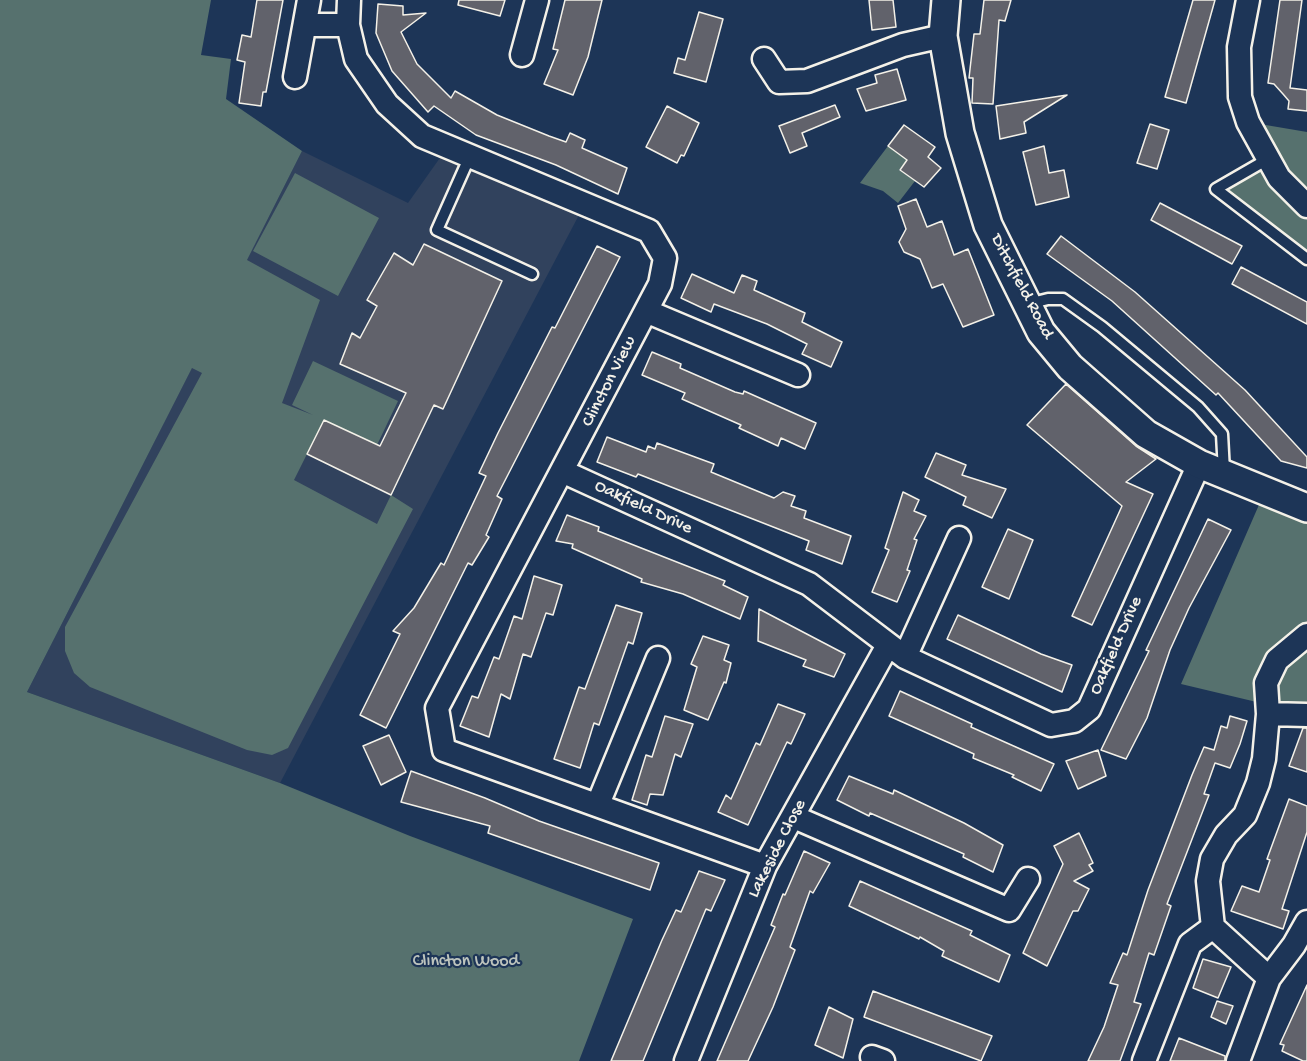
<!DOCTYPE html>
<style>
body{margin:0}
canvas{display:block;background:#1d3557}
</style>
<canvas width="1307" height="1061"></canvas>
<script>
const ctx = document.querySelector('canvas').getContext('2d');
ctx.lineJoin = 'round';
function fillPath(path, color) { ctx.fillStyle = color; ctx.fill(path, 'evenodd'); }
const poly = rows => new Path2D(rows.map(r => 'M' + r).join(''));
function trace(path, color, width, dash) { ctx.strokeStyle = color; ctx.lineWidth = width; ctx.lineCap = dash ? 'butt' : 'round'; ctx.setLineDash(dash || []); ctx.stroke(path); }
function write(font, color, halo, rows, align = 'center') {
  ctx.font = font + ' "Gochi Hand",sans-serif'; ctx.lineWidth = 4.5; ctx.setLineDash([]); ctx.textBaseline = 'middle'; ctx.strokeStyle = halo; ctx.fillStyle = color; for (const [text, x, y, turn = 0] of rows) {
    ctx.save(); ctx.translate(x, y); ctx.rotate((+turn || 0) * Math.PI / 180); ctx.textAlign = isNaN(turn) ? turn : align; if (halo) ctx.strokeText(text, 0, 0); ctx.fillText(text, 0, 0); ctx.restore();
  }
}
const built = poly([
 [302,151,408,203,442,155,580,213,280,783,27,692]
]);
const green = poly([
 [0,0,211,0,201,55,231,59,226,99,302,151,247,260,320,300,282,403,313,415,292,405,313,361,398,401,377,445,324,420,294,480,377,524,391,495,413,509,288,748,272,755,247,750,90,687,74,673,65,651,65,627,202,373,192,368,27,692,280,783,410,836,633,919,579,1061,0,1061],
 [1248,122,1307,132,1307,259,1216,189,1268,159],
 [888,146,907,160,899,170,915,181,898,203,883,191,860,183],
 [295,173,379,218,338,296,253,251],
 [1265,491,1307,507,1307,714,1181,684]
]);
const building = poly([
 [257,0,283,0,266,92,263,92,261,106,239,103,245,62,237,60,242,35,251,37,257,0],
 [459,0,505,0,500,16,458,5,459,0],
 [565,0,602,0,588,57,573,95,544,84,558,50,553,49,565,0],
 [869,0,893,0,896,27,872,30,869,0],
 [984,0,1011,0,1005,21,999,20,993,104,972,103,973,78,969,78,974,34,980,34,984,0],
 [1193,0,1215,0,1186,103,1165,97,1193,0],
 [1280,0,1302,0,1290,88,1307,90,1307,111,1288,109,1289,101,1283,94,1274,84,1268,83,1280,0],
 [378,4,403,6,403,15,426,13,401,32,417,64,451,98,455,91,497,115,549,136,566,142,570,133,585,140,582,148,627,168,618,194,556,165,476,135,434,106,428,112,392,71,376,33,378,4],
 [699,12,723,19,706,82,674,73,678,58,685,60,699,12],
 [897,69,906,100,866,111,857,89,877,83,875,75,897,69],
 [1067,95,1024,122,1026,133,1000,139,996,106,1067,95],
 [835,105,840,117,802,133,807,146,790,153,779,126,835,105],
 [667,106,699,123,684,156,681,155,677,163,646,147,667,106],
 [1150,124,1169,130,1157,169,1137,163,1150,124],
 [904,125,935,147,928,157,941,168,924,187,900,170,907,160,888,146,904,125],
 [1044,146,1049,173,1064,170,1069,197,1036,205,1023,152,1044,146],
 [916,199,927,227,942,221,954,255,968,249,994,315,963,327,943,284,932,288,920,259,904,252,899,242,906,229,898,206,916,199],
 [1160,203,1242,246,1232,264,1151,220,1160,203],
 [1061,236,1135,292,1245,390,1307,457,1307,468,1281,461,1218,393,1216,395,1112,301,1047,254,1061,236],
 [424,244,502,281,443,409,434,405,391,495,307,454,324,420,380,446,406,393,340,364,352,333,360,338,377,306,367,300,394,253,413,265,424,244],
 [597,246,620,257,497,496,502,499,486,535,489,537,472,565,468,563,386,728,360,715,400,634,393,631,414,608,441,563,444,565,486,476,479,473,498,433,552,327,555,328,597,246],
 [1241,267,1307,302,1307,324,1232,284,1241,267],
 [692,274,734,293,742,275,757,281,754,290,805,313,802,322,842,342,831,367,802,354,807,344,767,324,714,304,711,312,681,298,692,274],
 [652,352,681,364,680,368,735,392,743,394,744,391,816,423,805,449,781,438,778,446,739,428,741,425,682,399,685,393,642,375,652,352],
 [1066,384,1136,446,1156,459,1126,482,1153,494,1092,625,1072,616,1122,506,1027,425,1066,384],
 [607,437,646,452,648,446,655,449,657,443,714,464,711,472,774,498,783,492,795,496,791,506,806,511,804,518,851,536,842,564,806,550,809,541,638,474,636,477,597,462,607,437],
 [936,453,966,465,962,475,1006,489,992,518,963,505,966,497,925,477,936,453],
 [903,492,919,500,914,511,926,516,914,539,917,540,907,570,910,571,897,602,872,592,889,550,885,548,903,492],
 [567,515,599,527,598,531,725,581,723,585,748,597,740,619,683,594,641,582,642,579,572,548,573,544,556,541,567,515],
 [1208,519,1231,530,1189,608,1170,650,1147,718,1126,759,1101,750,1149,651,1146,650,1208,519],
 [1008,529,1033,540,1009,599,982,587,1008,529],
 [534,576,562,585,553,615,546,613,531,657,523,654,510,699,501,694,489,737,460,726,472,696,478,698,494,657,499,659,514,616,522,619,534,576],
 [616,605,642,613,633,644,628,642,599,725,594,723,580,768,554,759,579,687,585,689,616,605],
 [759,609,845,654,834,677,803,666,806,660,758,641,759,609],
 [958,615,1041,654,1072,665,1062,692,947,639,958,615],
 [703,636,729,645,724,660,731,663,726,683,724,682,708,720,684,710,697,667,691,664,703,636],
 [900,691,972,724,971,727,1054,764,1041,791,1012,777,1014,775,973,758,974,754,889,716,900,691],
 [778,704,805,714,791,744,787,742,748,825,718,812,726,795,731,799,756,743,760,745,778,704],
 [665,716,693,724,681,757,675,754,663,795,650,794,647,805,632,800,646,755,652,757,665,716],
 [1230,716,1247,721,1240,744,1230,768,1215,763,1204,794,1209,795,1167,904,1171,906,1154,955,1149,953,1134,1002,1141,1004,1120,1061,1088,1061,1104,1027,1118,985,1110,983,1123,953,1127,955,1148,890,1192,775,1204,747,1214,750,1221,726,1227,728,1230,716],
 [1303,728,1307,728,1307,772,1289,766,1303,728],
 [389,735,406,772,381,785,363,746,389,735],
 [1098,750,1106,776,1078,789,1066,761,1098,750],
 [411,771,485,798,539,821,659,863,650,890,488,833,490,826,401,802,411,771],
 [849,776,893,794,894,790,964,823,1003,845,993,872,963,857,964,854,870,813,869,816,837,800,849,776],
 [1289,799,1307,806,1307,832,1282,909,1289,911,1283,929,1231,911,1242,886,1259,892,1270,860,1267,859,1289,799],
 [1079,833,1093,863,1089,865,1093,871,1074,881,1089,889,1078,911,1073,911,1047,966,1023,953,1063,864,1054,846,1079,833],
 [804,851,830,863,813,893,810,891,790,947,795,950,773,1007,748,1061,717,1061,775,927,771,925,783,894,785,895,804,851],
 [699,871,725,880,711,911,706,909,643,1061,611,1061,662,940,676,910,681,912,699,871],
 [860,881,972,931,970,935,1010,955,999,982,942,956,944,951,920,937,919,939,849,906,860,881],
 [1203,959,1231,967,1218,998,1193,988,1203,959],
 [1307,985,1307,1061,1303,1061,1282,1051,1284,1045,1280,1044,1307,985],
 [873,991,992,1036,981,1061,864,1017,873,991],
 [1217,1001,1233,1006,1226,1024,1211,1017,1217,1001],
 [829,1007,853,1019,843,1058,815,1045,829,1007],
 [1179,1038,1225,1056,1225,1061,1170,1061,1179,1038]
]);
const service = poly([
 [470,156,437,230,532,274],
 [1268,159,1216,189,1307,259],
 [1028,304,1048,299,1063,299,1102,327,1198,407,1222,434,1224,472]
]);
const minor = poly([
 [349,0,348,25,356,59,387,104,422,136,649,231,665,258,660,284,437,708,444,750,765,866],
 [1248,0,1239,47,1240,97,1248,122,1279,178,1307,206],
 [305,25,348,25],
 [522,55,537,0],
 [764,59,779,82,807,81,903,45,943,36],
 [295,77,309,0],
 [646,311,798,375],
 [564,472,809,584,905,657,1051,725,1074,721,1089,709,1199,464],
 [905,657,959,538],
 [1268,714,1307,715],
 [598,804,658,658],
 [794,817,1009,910,1028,879],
 [1269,978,1294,945,1307,922],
 [872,1057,883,1061],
 [686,1061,765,866,888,645],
 [1144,1061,1190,944,1213,927],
 [1238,1061,1269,978,1213,927,1208,881,1212,859,1226,835,1245,815,1258,783,1264,759,1268,714,1266,683,1277,660,1307,635]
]);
const tertiary = poly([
 [946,0,943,36,960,133,988,225,1041,332,1070,367,1146,434,1199,464,1307,508]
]);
const streetNames = [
 ["Ditchfield Road",1021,287,62],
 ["Clincton View",610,382,-63],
 ["Oakfield Drive",643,508,25],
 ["Oakfield Drive",1117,646,-66],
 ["Lakeside Close",778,849,-63]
];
const parkNames = [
 ["Clincton Wood",466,962]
];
fillPath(built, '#31425d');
fillPath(green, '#56716e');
fillPath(building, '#61626b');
trace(building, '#f4f1e8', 1.5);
trace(service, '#f4f1e8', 15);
trace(minor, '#f4f1e8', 27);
trace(tertiary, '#f4f1e8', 32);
trace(service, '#1d3557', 10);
trace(minor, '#1d3557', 22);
trace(tertiary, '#1d3557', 27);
write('18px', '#f4f1e8', '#1d3557', streetNames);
write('18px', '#bdc4bd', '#1d3557', parkNames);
</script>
